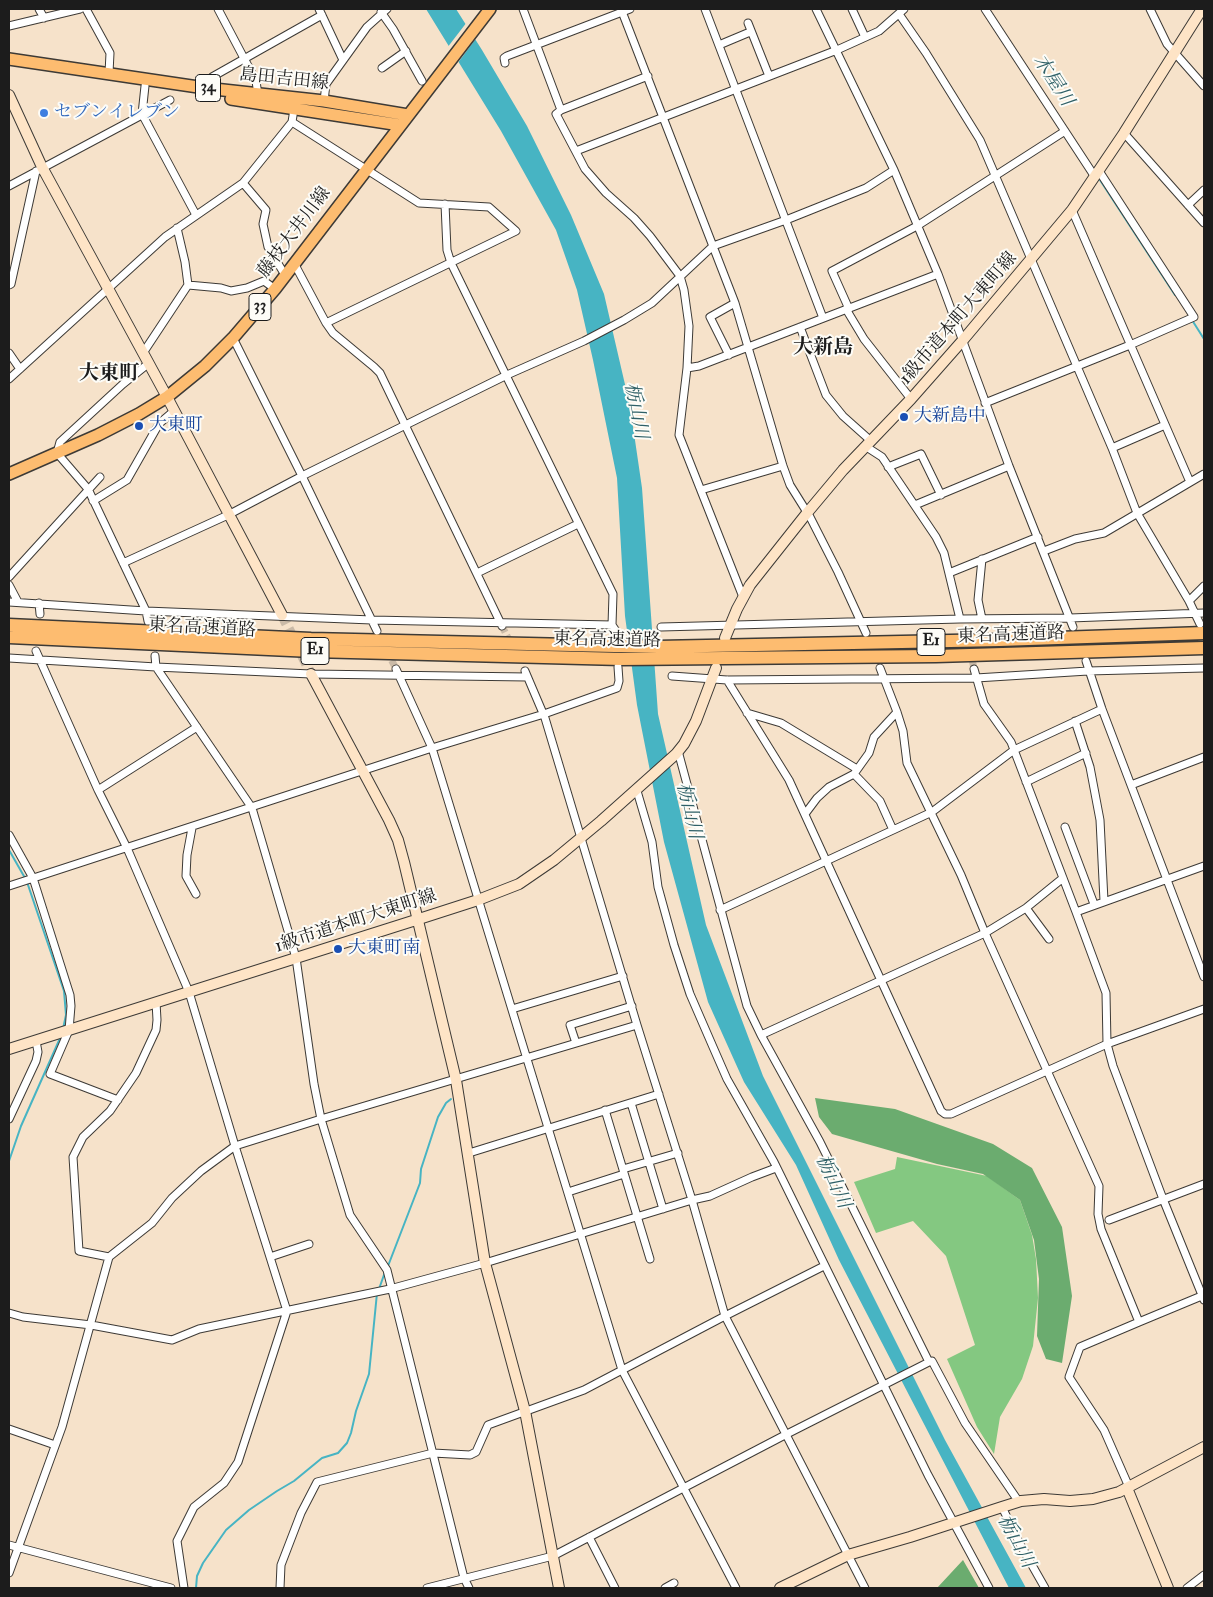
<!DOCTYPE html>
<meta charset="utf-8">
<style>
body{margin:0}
#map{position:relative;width:1213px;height:1597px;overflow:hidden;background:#f6e2ca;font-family:"IM FELL Double Pica",serif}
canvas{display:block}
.frame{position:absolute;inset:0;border:10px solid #1c1c1c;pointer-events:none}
</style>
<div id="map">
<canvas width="1213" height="1597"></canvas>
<div class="frame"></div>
</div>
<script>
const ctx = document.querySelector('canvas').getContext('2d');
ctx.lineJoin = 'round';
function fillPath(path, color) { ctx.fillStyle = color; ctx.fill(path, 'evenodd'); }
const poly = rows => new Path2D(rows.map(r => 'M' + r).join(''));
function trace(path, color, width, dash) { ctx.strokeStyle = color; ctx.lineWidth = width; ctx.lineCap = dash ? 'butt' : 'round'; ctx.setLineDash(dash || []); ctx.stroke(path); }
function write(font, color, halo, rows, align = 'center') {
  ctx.font = font + ' "IM FELL Double Pica","Noto Serif JP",serif'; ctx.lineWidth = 4; ctx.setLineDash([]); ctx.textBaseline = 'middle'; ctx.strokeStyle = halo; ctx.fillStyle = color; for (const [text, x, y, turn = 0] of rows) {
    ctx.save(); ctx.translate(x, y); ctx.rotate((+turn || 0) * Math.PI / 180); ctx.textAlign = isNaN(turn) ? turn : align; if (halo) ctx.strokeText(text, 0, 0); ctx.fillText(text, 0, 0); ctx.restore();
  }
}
const green = poly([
 [897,1157,987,1176,1020,1200,1032,1235,1036,1259,1038,1298,1033,1346,1022,1379,1000,1417,994,1454,977,1427,947,1359,975,1345,946,1256,913,1221,876,1233,854,1182,895,1169]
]);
const forest = poly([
 [815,1098,895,1109,993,1144,1032,1168,1062,1227,1072,1296,1062,1363,1046,1359,1037,1336,1039,1279,1034,1240,1020,1200,983,1174,937,1164,832,1134,819,1117],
 [963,1560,979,1588,937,1588]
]);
const water = poly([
 [426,9,456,9,482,50,527,126,571,215,604,294,630,406,642,488,658,714,706,925,763,1076,945,1440,1026,1588,1009,1588,839,1260,796,1165,744,1082,708,1002,664,842,637,705,625,616,617,478,593,360,577,290,556,230,501,131]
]);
const pier = poly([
 [467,22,477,37,457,64,447,48]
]);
const stream = poly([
 [1100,180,1175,295],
 [1192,320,1204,339],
 [9,850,25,878],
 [27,882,64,991,66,1015,63,1029],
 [9,1161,21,1126,61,1036],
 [388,1266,420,1183,421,1169,438,1117,446,1103,451,1099],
 [379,1289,385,1272],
 [196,1588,197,1576,203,1563,226,1530,249,1510,277,1491,294,1481,322,1458,338,1453,347,1443,351,1433,356,1411,369,1374,377,1293]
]);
const streetTunnel = poly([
 [502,626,511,644],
 [966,628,974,669],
 [387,651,396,669]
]);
const secondaryTunnel = poly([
 [282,615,311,674]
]);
const street = poly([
 [39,9,44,18],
 [86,9,110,53,109,73],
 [218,9,256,81,258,95],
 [319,9,343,60],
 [523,9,561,110,648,76],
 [621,9,735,303,783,466,790,485,810,517,838,572,866,633],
 [705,9,823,318],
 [816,9,894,170,938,274,1009,466,1073,627],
 [852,9,865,37],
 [985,9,1095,177],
 [1150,9,1167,44,1204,86],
 [381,12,393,29,422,81],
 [899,14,926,53,980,140,1112,448,1137,513,1189,601,1200,624],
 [748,23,769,76],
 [9,26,80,9],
 [719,45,750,32],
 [505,63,504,58,507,56,630,9],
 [382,68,406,51],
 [212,77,322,15],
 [145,86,142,114,196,215],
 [324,101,326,84,367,27,387,9],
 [561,110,556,114,585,169,606,193,634,218,650,236,680,276,684,290,689,326,687,368,679,435,743,597],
 [292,122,419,203,489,207,516,231,326,323],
 [1124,133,1204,223],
 [576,151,837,50,879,31,904,9],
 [243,183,266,210,263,224,268,247,285,275],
 [9,186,170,100],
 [445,204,447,250,451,263,613,594,612,625,616,631,616,637],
 [1188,205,1204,190],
 [1072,210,1190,482],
 [294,263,326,323,333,333,374,367,380,373,502,626],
 [9,285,11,284,36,171],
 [188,285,221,288,231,291,247,288,264,281,275,289],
 [846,309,864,339,911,399],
 [849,309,832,271,917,226,1065,131],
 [800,327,826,395,843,416,871,441],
 [233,338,302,476,377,631],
 [9,353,20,369],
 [143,353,188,285,185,262,177,228],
 [729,355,710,317,735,303],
 [687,368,699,366,938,274],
 [9,379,165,237,243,183,292,122,294,109],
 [985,403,1130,345,1194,317,1099,171],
 [865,446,882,457,936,537,944,553,960,619],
 [1112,448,1165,425],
 [888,467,921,454,941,495],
 [701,490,783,466],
 [93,501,127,480,156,429,161,422,174,411],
 [915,505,1009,466],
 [1044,551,1075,539,1104,533,1204,474],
 [982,559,978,600,982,619],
 [123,563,228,515,302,476,507,375,584,341,624,320,652,303,713,246,786,220,866,188,894,170],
 [477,573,578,524],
 [949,573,1038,537],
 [9,577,100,477],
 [9,585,18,602],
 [1189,601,1204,586],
 [9,602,146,611,372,620,612,625],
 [39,603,40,614],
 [148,621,146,611,88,489,57,453,60,442,123,384,149,363],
 [661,627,960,619,1070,618,1204,613],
 [36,651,98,790,127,848,189,992,235,1146,287,1311,238,1462,224,1483,194,1507,177,1541,184,1588],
 [155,656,156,667,252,808,296,958,314,1084,321,1119,350,1215,387,1270,464,1578,469,1588],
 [9,658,156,667,311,674,527,677],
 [1086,661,1102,709,1204,977],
 [880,668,897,712,903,731,907,763,961,875,985,933,1099,1186,1098,1214,1101,1229,1139,1322,1080,1347,1069,1377,1104,1430,1129,1487],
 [396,669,432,748,622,1370,736,1588],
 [974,669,984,704,1011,742,1076,912,1106,993,1107,1044,1113,1066,1163,1199,1204,1300],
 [525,671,545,718,637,1025,692,1200,725,1316,865,1588],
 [672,676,727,680,976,678,1088,671,1204,668],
 [727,680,789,780,941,1111,945,1114,951,1114,1107,1044,1204,1009],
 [747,713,781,723,857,769],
 [1075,721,1090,767,1100,820,1104,901],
 [678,751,747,1006,761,1035,820,1142,929,1362,932,1361,965,1423,1019,1502],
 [854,774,880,801,893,830],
 [1026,782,1086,753],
 [1131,785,1204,757],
 [98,790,197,727],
 [637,791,652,842,658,887,674,945,690,994,713,1047,727,1079,774,1162,928,1475,989,1588],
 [805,814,817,798,829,787,854,774,869,753,874,737,897,712],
 [1065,827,1094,904],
 [192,828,187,855,186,876,196,894],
 [9,835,33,878,70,995,71,1006,69,1030,50,1074,118,1100],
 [9,886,432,748,544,714,617,688,619,681,618,667],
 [1026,908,1049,939],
 [720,910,932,812,1014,750,1102,709],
 [1076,912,1204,866],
 [512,1009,623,976],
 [761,1035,985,933,1026,908,1063,878],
 [576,1043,570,1025,632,1006],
 [631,1103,663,1209],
 [605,1110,650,1259],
 [9,1119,36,1061,38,1052,36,1041],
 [469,1153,659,1094],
 [623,1169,678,1153],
 [568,1192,624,1174],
 [1109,1220,1204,1184],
 [109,1257,79,1251,73,1157,83,1137,110,1111,136,1073,156,1030,157,1020,156,1002],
 [270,1257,309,1244],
 [9,1313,23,1317,91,1325,172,1340,199,1329,390,1289,485,1263,692,1200,710,1196,752,1177,776,1168],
 [1139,1322,1204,1295],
 [9,1429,55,1445],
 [1002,1507,1020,1544,1045,1588],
 [589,1537,615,1588],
 [9,1545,171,1588],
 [9,1573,62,1427,109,1257,152,1223,172,1198,201,1171,235,1146,321,1119,637,1025],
 [280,1588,281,1565,301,1513,317,1482,433,1453,470,1455,476,1452,488,1425,584,1390,725,1316,824,1266],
 [427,1588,553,1556,785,1435,929,1362],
 [665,1588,674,1583],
 [1187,1588,1204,1575]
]);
const secondary = poly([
 [9,95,42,167,167,397,282,615],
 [725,638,737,609,750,585,807,513,843,470,911,399,963,340,1072,210,1124,133,1202,9],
 [311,674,389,820,398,840,404,862,456,1080,485,1263,525,1411,559,1588],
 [9,1049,419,919,478,900,519,884,554,860,601,821,676,754,684,744,696,721,716,668],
 [1127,1488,1168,1588],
 [780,1588,848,1555,910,1537,1002,1507,1021,1501,1044,1499,1070,1501,1093,1499,1119,1492,1204,1447]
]);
const primary = poly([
 [9,59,205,88,324,101,408,115],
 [231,99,400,125],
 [9,474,98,435,139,414,167,397,205,366,233,338,275,289,490,9]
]);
const highway = poly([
 [9,625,311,639,658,647,999,640,1204,633],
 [9,637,312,651,621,659,936,656,1204,648]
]);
const markers = [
 [44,113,5,"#3f7fe0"],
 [904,417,5,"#1a4fb4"],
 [139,426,5,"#1a4fb4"],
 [338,949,5,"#1a4fb4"]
];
const shields = [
 [208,88,25],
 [260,307,22],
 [931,642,28],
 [315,651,28]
];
const shieldNames = [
 ["34",208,88],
 ["33",260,307],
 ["E1",931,642],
 ["E1",315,651]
];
const streetNames = [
 ["島田吉田線",284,80,6],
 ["藤枝大井川線",295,233,-53],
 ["1級市道本町大東町線",959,319,-49],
 ["東名高速道路",202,629,3],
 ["東名高速道路",1011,636,-2],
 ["東名高速道路",607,641,1],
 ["1級市道本町大東町線",356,922,-18]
];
const shopNames = [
 ["セブンイレブン",54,113]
];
const transitNames = [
 ["大新島中",914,417],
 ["大東町",149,426],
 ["大東町南",348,949]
];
const waterNames = [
 ["木屋川",1052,81,57],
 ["栃山川",635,411,79],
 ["栃山川",688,811,77],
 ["栃山川",832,1182,65],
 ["栃山川",1015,1542,62]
];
const quarterNames = [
 ["大新島",823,349],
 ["大東町",109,375]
];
fillPath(green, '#84c881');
fillPath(forest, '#6bac6f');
fillPath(water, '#47b4c3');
fillPath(pier, '#f6e2ca');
trace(stream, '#47b4c3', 2);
trace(streetTunnel, '#cabaa7', 7, [7, 3.5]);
trace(secondaryTunnel, '#cabaa7', 10, [10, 5]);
trace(street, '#3d3a36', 9);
trace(secondary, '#3d3a36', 12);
trace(primary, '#3d3a36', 14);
trace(highway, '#3d3a36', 15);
trace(street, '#fff', 7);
trace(secondary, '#fee4c6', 10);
trace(primary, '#fdbc70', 11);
trace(highway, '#fdbc70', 12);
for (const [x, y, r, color] of markers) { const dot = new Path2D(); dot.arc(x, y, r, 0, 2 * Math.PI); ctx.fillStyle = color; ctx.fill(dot); trace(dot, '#fdfcf7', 2); }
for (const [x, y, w] of shields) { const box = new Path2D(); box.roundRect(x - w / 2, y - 13.5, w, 27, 4); ctx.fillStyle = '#fdfcf7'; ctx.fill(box); trace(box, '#1c1c1c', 1); }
write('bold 16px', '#1c1c1c', null, shieldNames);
write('18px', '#1c1c1c', '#fdfcf7', streetNames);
write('18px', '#366cbe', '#fdfcf7', shopNames, 'left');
write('18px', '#164399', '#fdfcf7', transitNames, 'left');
write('italic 19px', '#2f6067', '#fdfcf7', waterNames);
write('bold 20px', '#1c1c1c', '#fdfcf7', quarterNames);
</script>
